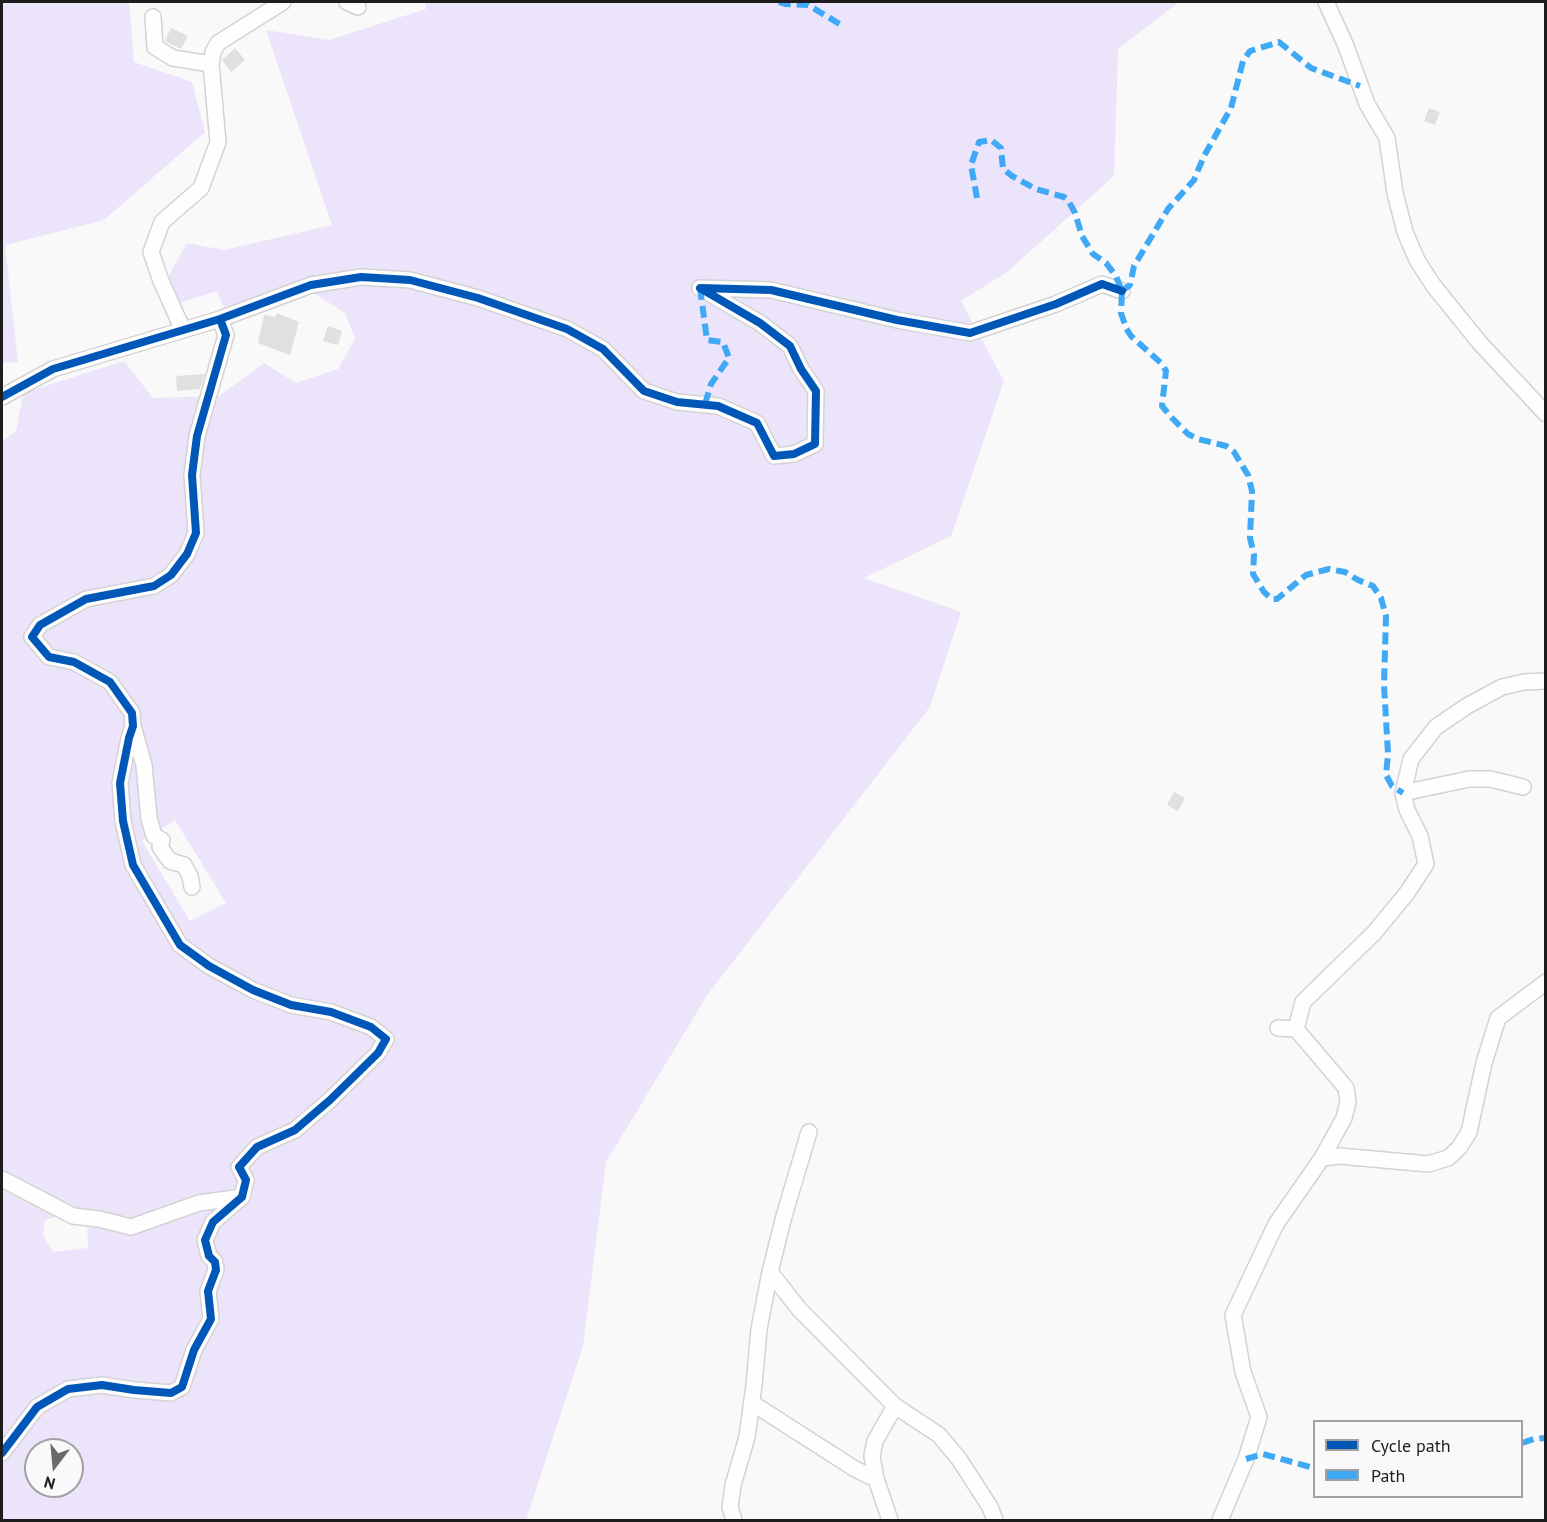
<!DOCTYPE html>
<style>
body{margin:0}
#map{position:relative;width:1547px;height:1522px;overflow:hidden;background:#f9f9fa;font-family:"PT Sans",sans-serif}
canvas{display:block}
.frame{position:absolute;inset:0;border:3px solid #1e1d1e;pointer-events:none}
.legend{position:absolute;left:1313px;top:1420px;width:210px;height:78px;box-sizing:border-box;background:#f9f8fb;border:2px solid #a1a0a3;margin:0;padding:8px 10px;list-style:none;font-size:18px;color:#1e1d1e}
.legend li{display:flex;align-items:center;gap:12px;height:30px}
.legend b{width:30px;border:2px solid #a1a0a3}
.north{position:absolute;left:24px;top:1438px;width:60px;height:60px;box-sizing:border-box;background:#f9f8fb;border:2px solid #a1a0a3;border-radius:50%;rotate:196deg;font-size:16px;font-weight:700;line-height:24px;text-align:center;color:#1e1d1e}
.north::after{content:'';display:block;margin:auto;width:21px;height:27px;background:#6b6a6b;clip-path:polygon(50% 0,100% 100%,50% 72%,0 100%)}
</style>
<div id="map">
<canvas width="1547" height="1522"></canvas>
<div class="frame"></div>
<ul class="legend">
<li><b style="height:8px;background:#0057b8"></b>Cycle path</li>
<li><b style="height:8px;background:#3fa9f5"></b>Path</li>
</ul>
<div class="north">N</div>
</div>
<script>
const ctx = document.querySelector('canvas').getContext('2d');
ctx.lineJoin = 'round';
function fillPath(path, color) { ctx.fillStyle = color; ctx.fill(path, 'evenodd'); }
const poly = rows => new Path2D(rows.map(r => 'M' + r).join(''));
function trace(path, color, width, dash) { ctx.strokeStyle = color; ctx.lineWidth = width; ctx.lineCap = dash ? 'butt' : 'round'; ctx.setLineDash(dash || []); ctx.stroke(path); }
const green = poly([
 [2,2,129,2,134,62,192,82,205,132,104,220,5,245,18,362,2,363],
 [425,2,1179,2,1118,49,1114,176,1007,272,961,301,1004,381,951,536,864,578,961,612,930,707,708,994,606,1162,583,1346,526,1520,2,1520,2,442,16,431,24,390,36,389,124,361,153,398,219,396,264,363,296,383,338,369,355,339,345,313,312,292,318,273,310,280,225,311,217,291,177,304,169,275,187,243,224,250,332,225,266,30,329,40,426,9],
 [175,820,226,903,190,921,142,841],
 [74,1211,87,1221,88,1248,53,1252,43,1235,45,1220],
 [36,1450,72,1450,72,1486,36,1486]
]);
const building = poly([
 [171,28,188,36,181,49,165,41],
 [235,48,245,60,231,72,222,60],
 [1429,108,1440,112,1435,125,1424,121],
 [277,313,299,322,290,355,258,343,264,315,275,317],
 [328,326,342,331,338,345,323,341],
 [205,374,200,389,177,391,176,376],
 [1174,792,1185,798,1178,811,1167,805]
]);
const minor = poly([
 [347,2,358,7],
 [1326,2,1346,46,1367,104,1387,138,1395,193,1405,232,1417,260,1433,285,1479,342,1546,414],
 [153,17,155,47,173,58,211,64],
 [183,330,161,281,151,252,162,222,201,188,218,142,211,64,213,52,218,43,283,2],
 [2,397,53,369,220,319,311,285,361,277,410,280,478,298,567,329,603,349,644,391,677,402,718,406,757,423,774,456,794,454,815,444,816,391,801,369,790,346,760,323,700,288,771,290,897,320,970,333,1056,304,1102,284,1122,291],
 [133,726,144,765,149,818,154,836,162,840,160,847,170,861,184,865,190,876,192,887],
 [1403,793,1469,779,1490,779,1523,787],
 [1278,1028,1296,1029],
 [809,1132,784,1216,770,1272,799,1309,895,1406,875,1441,872,1456,876,1479,890,1520],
 [1322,1158,1340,1156,1428,1164,1448,1158,1459,1148,1469,1132,1484,1063,1498,1018,1546,982],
 [2,1179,73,1216,99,1219,131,1227,199,1203,242,1197],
 [752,1403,855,1469,876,1479],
 [895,1406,939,1435,959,1459,990,1507,995,1520],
 [2,1453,37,1407,68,1389,102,1385,134,1390,171,1393,182,1387,194,1350,211,1319,208,1291,216,1270,215,1262,209,1256,205,1240,213,1222,242,1197,246,1180,239,1167,257,1147,295,1130,330,1100,378,1053,386,1039,371,1027,331,1012,291,1005,253,990,209,966,180,945,133,865,123,821,120,783,129,738,133,726,132,713,110,682,74,662,49,657,32,637,40,625,86,599,154,586,171,575,187,554,196,533,192,475,197,436,226,335,220,319],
 [734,1520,730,1507,733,1485,747,1437,754,1385,759,1329,770,1272],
 [1220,1520,1246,1459,1259,1417,1243,1372,1233,1315,1276,1224,1322,1158,1344,1118,1348,1102,1346,1088,1296,1029,1303,1002,1374,933,1407,893,1426,864,1420,836,1407,810,1403,793,1411,759,1436,727,1467,706,1502,687,1524,682,1546,681]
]);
const quiet = poly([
 [779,2,785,4,808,5,843,26],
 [977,198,971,165,979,142,991,140,1001,148,1003,169,1012,176,1036,189,1064,197,1068,200,1075,213,1082,236,1093,254,1106,263,1116,276,1122,291,1121,313,1126,328,1131,336,1162,364,1166,371,1162,406,1172,418,1188,434,1198,439,1226,446,1234,452,1248,475,1252,491,1250,538,1254,555,1253,574,1264,592,1272,599,1277,599,1306,575,1329,569,1345,572,1358,580,1373,586,1381,598,1386,616,1384,685,1388,754,1386,775,1392,786,1403,793],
 [700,288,707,340,723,342,729,358,711,384,705,404],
 [1122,291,1130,285,1134,266,1168,209,1194,180,1204,156,1231,108,1243,61,1250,51,1279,42,1311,68,1360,86],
 [1545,984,1546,984],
 [1522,1443,1534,1439,1546,1438],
 [1246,1459,1263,1454,1314,1468]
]);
const cycleway = poly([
 [2,397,53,369,220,319,311,285,361,277,410,280,478,298,567,329,603,349,644,391,677,402,718,406,757,423,774,456,794,454,815,444,816,391,801,369,790,346,760,323,700,288,771,290,897,320,970,333,1056,304,1102,284,1122,291],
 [2,1453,37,1407,68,1389,102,1385,134,1390,171,1393,182,1387,194,1350,211,1319,208,1291,216,1270,215,1262,209,1256,205,1240,213,1222,242,1197,246,1180,239,1167,257,1147,295,1130,330,1100,378,1053,386,1039,371,1027,331,1012,291,1005,253,990,209,966,180,945,133,865,123,821,120,783,129,738,133,726,132,713,110,682,74,662,49,657,32,637,40,625,86,599,154,586,171,575,187,554,196,533,192,475,197,436,226,335,220,319]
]);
fillPath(green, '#ece4fa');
fillPath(building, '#e0e0e1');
trace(minor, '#d3d3d4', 18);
trace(minor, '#fefefe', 15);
trace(quiet, '#3fa9f5', 6, [12, 6]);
trace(cycleway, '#0057b8', 8);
</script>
